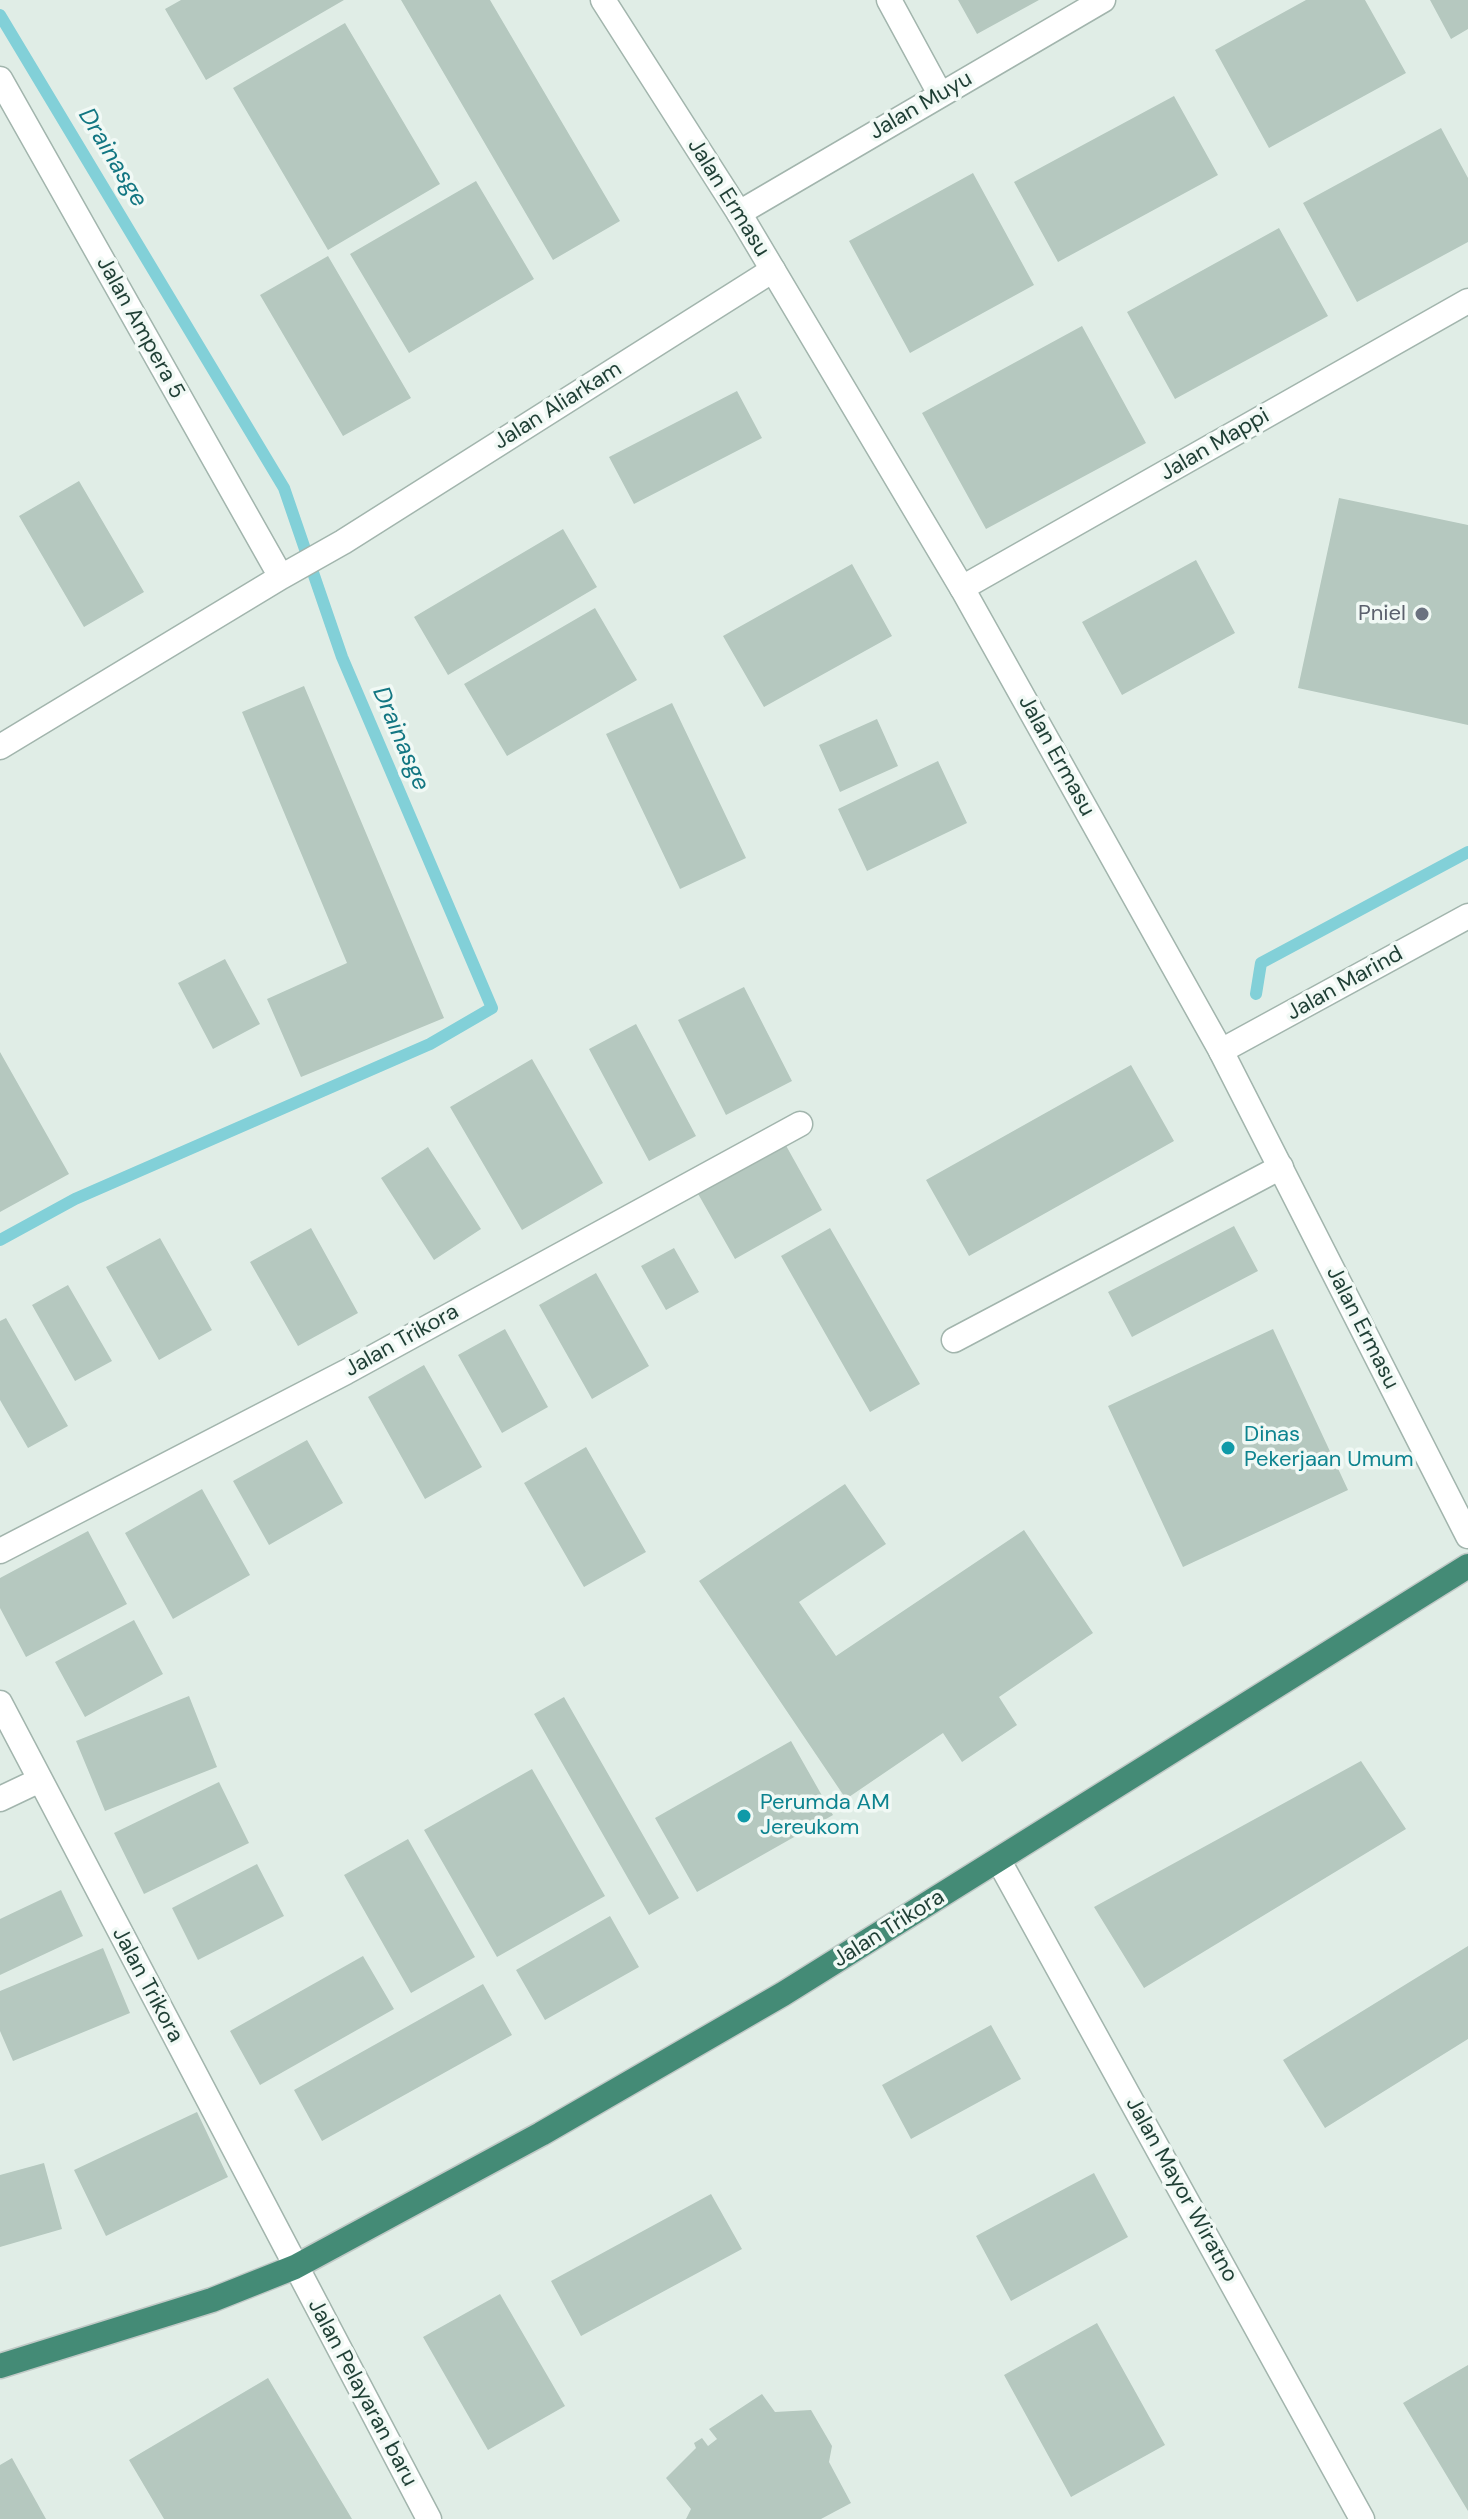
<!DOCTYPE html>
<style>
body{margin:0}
canvas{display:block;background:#e0ede6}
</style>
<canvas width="1468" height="2519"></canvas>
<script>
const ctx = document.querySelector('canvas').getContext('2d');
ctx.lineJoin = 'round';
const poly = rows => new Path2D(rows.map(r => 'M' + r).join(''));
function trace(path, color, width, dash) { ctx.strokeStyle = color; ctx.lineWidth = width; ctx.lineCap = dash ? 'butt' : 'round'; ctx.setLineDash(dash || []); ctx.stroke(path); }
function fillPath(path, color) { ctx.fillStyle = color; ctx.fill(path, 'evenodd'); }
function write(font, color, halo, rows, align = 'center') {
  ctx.font = font + ' "DM Sans",sans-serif'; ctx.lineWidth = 7; ctx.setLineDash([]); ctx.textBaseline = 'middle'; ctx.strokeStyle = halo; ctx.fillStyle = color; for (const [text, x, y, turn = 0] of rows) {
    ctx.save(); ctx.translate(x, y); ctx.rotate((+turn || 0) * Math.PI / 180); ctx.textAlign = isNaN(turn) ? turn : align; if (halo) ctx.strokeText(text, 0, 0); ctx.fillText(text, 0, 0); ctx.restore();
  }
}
const stream = poly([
 [0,15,284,488,342,657,492,1008,430,1044,75,1199,0,1240],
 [1256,994,1261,963,1468,852]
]);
const building = poly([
 [181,0,344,0,206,80,165,9],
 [401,0,490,0,620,221,553,260],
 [958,0,1039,0,977,34],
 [1306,0,1365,0,1406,73,1269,148,1215,50],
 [1430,0,1468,0,1468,29,1451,39],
 [345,23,440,184,328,250,233,88],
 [1174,96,1218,175,1058,262,1014,182],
 [1441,128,1468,178,1468,242,1357,302,1303,203],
 [973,173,1034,285,910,353,849,241],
 [476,181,534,279,409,353,350,254],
 [1279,228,1328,316,1175,399,1127,312],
 [328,256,411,398,343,436,260,295],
 [1082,326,1146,443,986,529,922,413],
 [737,391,762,438,634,504,609,457],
 [79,481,144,592,84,627,19,516],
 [1339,498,1468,525,1468,725,1298,688],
 [563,529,597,587,448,675,414,617],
 [1196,560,1235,633,1122,695,1082,622],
 [852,564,892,636,764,707,723,636],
 [595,608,637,680,507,756,464,684],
 [304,686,444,1018,301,1077,267,999,347,963,242,712],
 [672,703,746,858,680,889,606,734],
 [877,719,898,766,840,792,819,745],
 [938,761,967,823,867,871,838,809],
 [225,959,260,1024,213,1049,178,983],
 [744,987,792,1081,726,1115,678,1020],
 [636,1024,696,1136,649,1161,589,1049],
 [0,1052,69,1174,0,1212],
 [532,1059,603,1183,522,1230,450,1107],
 [1131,1065,1174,1141,969,1256,926,1180],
 [784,1142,822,1210,735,1259,697,1192],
 [428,1147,481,1229,434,1260,381,1178],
 [1234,1226,1258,1271,1132,1337,1108,1292],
 [311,1228,358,1313,298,1346,250,1262],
 [830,1228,920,1384,870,1412,781,1256],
 [160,1238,212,1330,159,1360,106,1267],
 [674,1248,699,1292,666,1310,641,1266],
 [596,1273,649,1366,592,1399,539,1305],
 [68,1285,112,1361,75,1381,32,1305],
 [6,1318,68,1426,28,1448,0,1400,0,1321],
 [505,1329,548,1407,502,1433,458,1355],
 [1273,1329,1348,1490,1183,1567,1108,1406],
 [424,1365,482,1467,425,1499,368,1397],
 [307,1440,343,1503,269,1545,233,1481],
 [586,1447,646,1552,584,1587,524,1483],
 [845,1484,886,1544,799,1602,836,1656,1024,1530,1093,1633,999,1697,1017,1725,962,1762,943,1733,846,1799,699,1581],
 [202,1489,250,1575,173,1619,125,1533],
 [88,1531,127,1604,26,1657,0,1608,0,1578],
 [134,1620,163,1674,85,1717,55,1662],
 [189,1696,217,1767,105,1811,76,1741],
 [564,1697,679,1898,649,1915,534,1714],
 [791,1741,833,1815,697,1892,655,1818],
 [1361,1761,1406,1829,1144,1988,1094,1907],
 [532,1769,605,1896,497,1957,424,1830],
 [219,1782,249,1843,144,1894,114,1833],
 [408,1839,475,1957,411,1993,344,1875],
 [257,1864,284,1916,198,1960,172,1908],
 [61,1890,83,1936,0,1975,0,1919],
 [610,1916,639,1967,545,2020,516,1970],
 [1468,1946,1468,2039,1325,2128,1283,2060],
 [103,1948,130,2013,13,2061,0,2031,0,1991],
 [363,1956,394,2009,260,2085,230,2031],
 [483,1984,512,2035,322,2141,294,2090],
 [991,2025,1021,2079,911,2139,882,2085],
 [197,2112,228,2177,106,2236,74,2170],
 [44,2163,62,2229,0,2247,0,2175],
 [1094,2173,1128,2237,1011,2301,976,2236],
 [711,2194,742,2249,581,2336,551,2281],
 [500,2294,565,2406,488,2450,423,2337],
 [1097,2323,1165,2445,1071,2497,1004,2375],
 [1468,2365,1468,2511,1403,2403],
 [268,2378,352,2519,164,2519,129,2460],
 [762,2394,775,2412,811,2410,832,2446,829,2462,851,2503,821,2519,686,2519,691,2509,666,2478,696,2448,694,2443,702,2438,708,2446,717,2439,709,2429],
 [12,2458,46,2519,0,2519,0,2465]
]);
const minor = poly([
 [889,0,940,94],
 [0,79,281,577],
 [739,213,1103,0],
 [962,588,1468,301],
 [0,747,281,577,343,542,773,270],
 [1221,1051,1468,916],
 [954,1340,1281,1167],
 [0,1551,346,1372,800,1124],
 [0,1703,429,2519],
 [0,1799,40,1780],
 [999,1861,1362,2519]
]);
const tertiary = poly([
 [603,0,739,213,962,588,1221,1051,1468,1536]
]);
const trunk = poly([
 [0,2366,212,2300,295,2267,541,2134,783,1994,1468,1566]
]);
const markers = [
 [1422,614,8,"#6b7280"],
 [1228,1448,8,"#0f9aa8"],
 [744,1816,8,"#0f9aa8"]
];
const streetNames = [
 ["Jalan Muyu",921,106,-30],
 ["Jalan Ermasu",728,198,58],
 ["Jalan Ampera 5",140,328,61],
 ["Jalan Aliarkam",558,406,-32],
 ["Jalan Mappi",1215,445,-30],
 ["Jalan Ermasu",1056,756,61],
 ["Jalan Marind",1345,984,-29],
 ["Jalan Ermasu",1362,1328,63],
 ["Jalan Trikora",402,1341,-29],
 ["Jalan Trikora",889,1929,-32],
 ["Jalan Trikora",147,1985,62],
 ["Jalan Mayor Wiratno",1181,2190,61],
 ["Jalan Pelayaran baru",362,2393,62]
];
const worshipNames = [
 ["Pniel",1406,614]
];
const cultureNames = [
 ["Dinas",1244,1435],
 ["Pekerjaan Umum",1244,1460],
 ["Perumda AM",760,1803],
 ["Jereukom",760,1828]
];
const waterNames = [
 ["Drainasge",112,158,59],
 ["Drainasge",400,739,67]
];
trace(stream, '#82d0d8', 12);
fillPath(building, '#b5c8bf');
trace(minor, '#a2b5ad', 27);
trace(tertiary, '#a2b5ad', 27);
trace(trunk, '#c0c9c6', 27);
trace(minor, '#fff', 24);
trace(tertiary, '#fff', 24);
trace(trunk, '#448b76', 24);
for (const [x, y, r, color] of markers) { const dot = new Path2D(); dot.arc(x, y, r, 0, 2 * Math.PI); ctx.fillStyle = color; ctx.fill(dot); trace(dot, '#f1f9f5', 3); }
write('22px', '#1f3f35', '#f1f9f5', streetNames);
write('22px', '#5b616d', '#f1f9f5', worshipNames, 'right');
write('22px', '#0d838f', '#f1f9f5', cultureNames, 'left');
write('italic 24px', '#127682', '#f1f9f5', waterNames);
</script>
